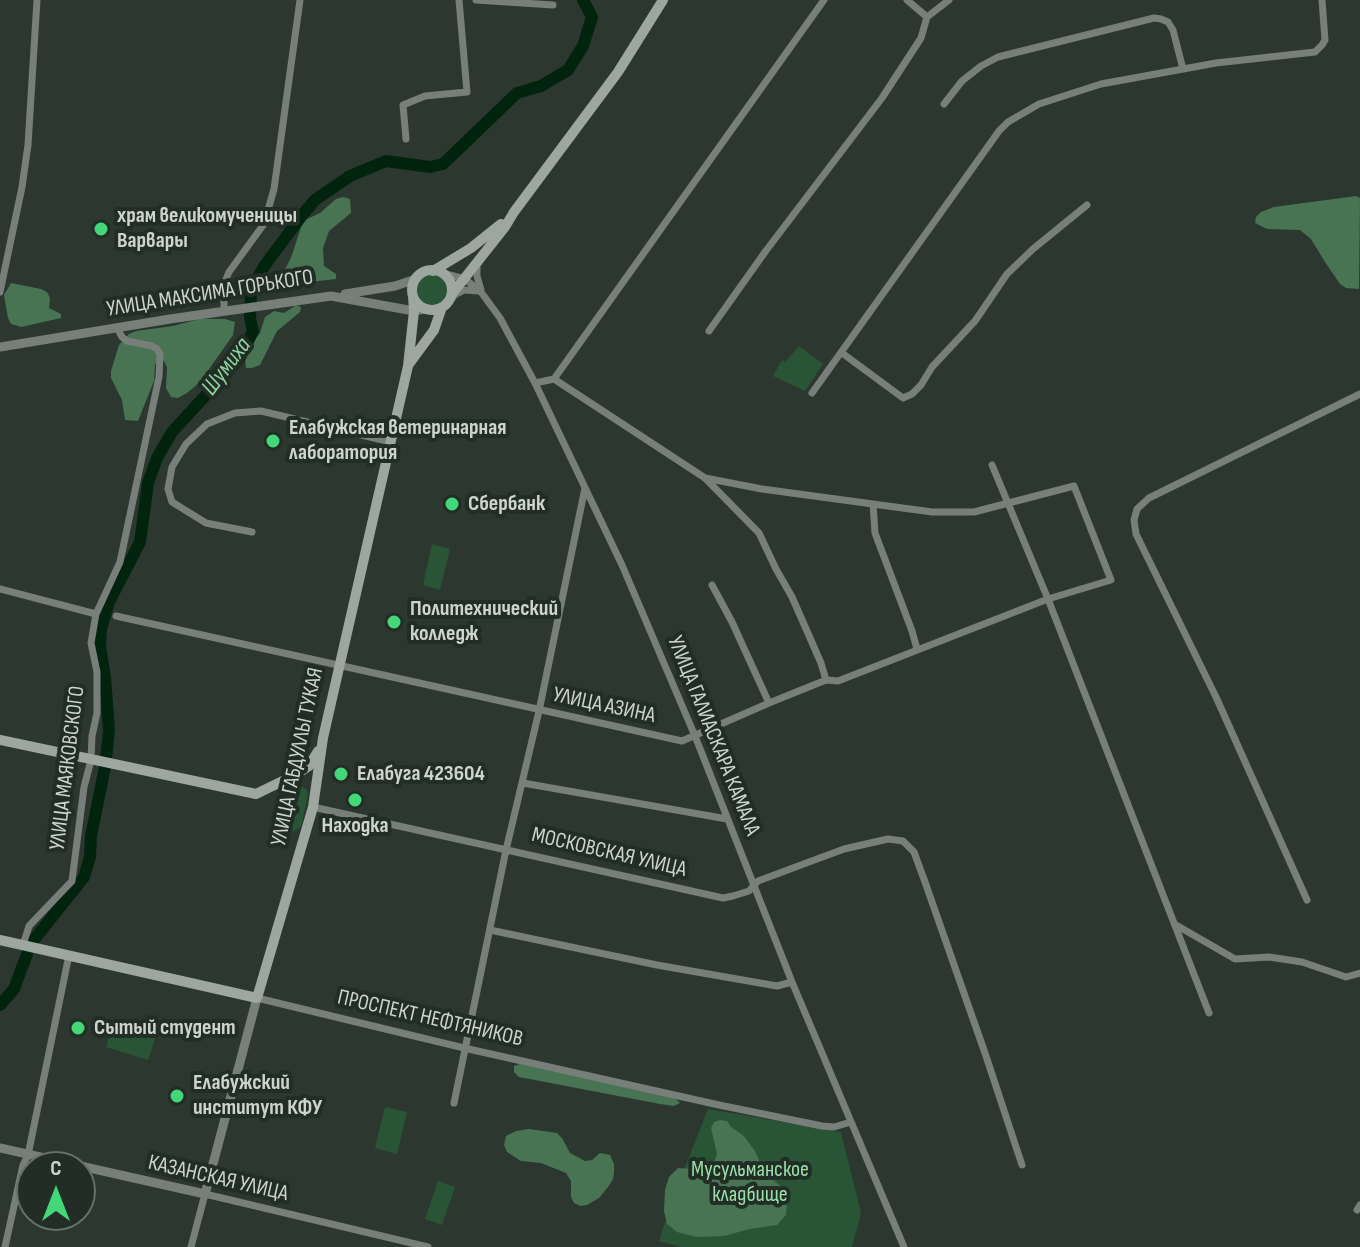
<!DOCTYPE html>
<meta charset="utf-8">
<style>
body{margin:0}
#map{position:relative;width:1360px;height:1247px;overflow:hidden;background:#2c382f;font-family:"Sofia Sans Condensed",sans-serif}
canvas{display:block}
.north{position:absolute;left:16px;top:1151px;width:80px;height:80px;box-sizing:border-box;background:#222e25;border:2px solid #667069;border-radius:50%;rotate:0deg;font-size:22px;font-weight:700;line-height:32px;text-align:center;color:#cdd4ce}
.north::after{content:'';display:block;margin:auto;width:28px;height:36px;background:#44d77a;clip-path:polygon(50% 0,100% 100%,50% 72%,0 100%)}
</style>
<div id="map">
<canvas width="1360" height="1247"></canvas>
<div class="north">С</div>
</div>
<script>
const ctx = document.querySelector('canvas').getContext('2d');
ctx.lineJoin = 'round';
function fillPath(path, color) { ctx.fillStyle = color; ctx.fill(path, 'evenodd'); }
const poly = rows => new Path2D(rows.map(r => 'M' + r).join(''));
function trace(path, color, width, dash) { ctx.strokeStyle = color; ctx.lineWidth = width; ctx.lineCap = dash ? 'butt' : 'round'; ctx.setLineDash(dash || []); ctx.stroke(path); }
function write(font, color, halo, rows, align = 'center') {
  ctx.font = font + ' "Sofia Sans Condensed",sans-serif'; ctx.lineWidth = 8; ctx.setLineDash([]); ctx.textBaseline = 'middle'; ctx.strokeStyle = halo; ctx.fillStyle = color; for (const [text, x, y, turn = 0] of rows) {
    ctx.save(); ctx.translate(x, y); ctx.rotate((+turn || 0) * Math.PI / 180); ctx.textAlign = isNaN(turn) ? turn : align; if (halo) ctx.strokeText(text, 0, 0); ctx.fillText(text, 0, 0); ctx.restore();
  }
}
const green = poly([
 '417 290a15 15 0 1 1 30 0a15 15 0 1 1-30 0Z',
 [799,346,823,364,805,391,773,376,782,360,785,362],
 [432,544,450,549,440,590,423,585],
 [299,785,306,789,308,794,301,827,292,832,287,821,293,793,286,791],
 [113,1023,156,1036,148,1060,106,1047],
 [385,1107,407,1112,397,1154,375,1148],
 [708,1109,841,1132,861,1213,852,1247,681,1247,659,1241,675,1192],
 [438,1181,455,1187,442,1225,425,1219]
]);
const forest = poly([
 [1356,196,1360,198,1359,289,1346,288,1340,284,1325,262,1311,239,1300,230,1267,229,1255,223,1256,217,1261,212,1274,207],
 [343,197,350,199,351,213,329,231,323,248,324,266,336,274,336,279,318,281,297,287,285,282,283,274,292,255,302,224,307,219,320,213,336,199],
 [11,283,41,289,47,292,50,298,49,308,61,314,61,318,21,327,11,324,8,318,4,295],
 [295,306,299,306,301,308,300,312,277,331,260,365,252,368,246,368,245,359,252,343,260,333,265,317,274,311,284,313],
 [200,319,225,319,235,322,233,335,200,382,187,393,178,398,171,397,166,388,167,367,164,361,160,360,155,364,154,381,138,421,125,420,122,400,111,378,111,371,119,345,129,334,136,331,173,326],
 [520,1064,675,1098,680,1103,674,1106,660,1104,519,1077,514,1072,514,1066],
 [720,1120,727,1121,731,1127,743,1135,755,1151,763,1170,783,1189,787,1202,786,1215,777,1225,750,1229,724,1236,697,1237,677,1232,667,1224,664,1211,665,1190,669,1177,678,1168,705,1170,712,1167,717,1154,711,1128,714,1122],
 [529,1129,557,1133,562,1138,570,1153,585,1161,592,1160,600,1153,610,1155,614,1164,614,1172,613,1179,608,1187,599,1198,587,1205,581,1206,574,1203,571,1197,571,1181,566,1173,541,1163,521,1161,507,1152,504,1145,506,1136,516,1131]
]);
const river = poly([
 [106,759,109,730,105,677,100,647,101,629,109,602,140,542,148,483,157,458,172,432,239,359,253,331,250,318,251,290,265,265,303,214,315,200,350,176,386,161,430,167,443,164,517,93,541,86,568,70,583,46,592,17,583,0],
 [33,941,84,877,90,857,91,836,105,767],
 [0,1005,14,989,27,954]
]);
const minor = poly([
 [476,0,553,5],
 [907,0,927,17],
 [944,104,962,81,981,66,998,57,1154,18,1161,19,1168,22,1173,30,1183,69],
 [406,139,403,105,425,96,467,92,459,0],
 [477,263,477,276,481,290],
 [442,273,465,279,481,292,500,318,535,383,622,565,695,736,792,982,904,1247],
 [0,292,22,187,28,145,37,0],
 [450,300,456,294,464,290,479,291],
 [224,311,224,284,229,272,264,224,274,189,300,0],
 [709,331,765,252,882,98,921,38,927,17,949,0],
 [842,353,903,398,912,394,921,385,932,367,975,321,1007,274,1033,249,1087,205],
 [554,379,705,478,759,533,776,569,792,597,821,663,826,680],
 [535,383,554,379,824,0],
 [812,393,999,131,1008,122,1039,104,1101,84,1216,63,1315,52,1322,45,1325,40,1322,0],
 [992,465,1048,599,1209,1013],
 [873,504,875,533,912,631,917,649],
 [252,532,206,523,172,502,168,489,172,467,186,444,207,424,235,413,261,411,391,442],
 [712,585,732,622,769,703],
 [0,589,96,614],
 [116,616,682,741,769,703,826,680,838,681,1048,599,1111,580,1074,486,974,512,932,512,762,489,705,478],
 [523,783,727,819],
 [313,807,723,898,733,896,749,891,758,881,844,849,888,839,903,841,914,852,925,882,986,1056,1022,1165],
 [1307,900,1216,697,1136,534,1134,520,1137,509,1149,498,1360,394],
 [1176,925,1235,959,1269,957,1302,962,1346,977,1360,973],
 [490,930,657,965,777,986,792,982],
 [23,945,29,926,72,881,84,787,91,760,92,736,97,713,97,672,91,643,96,614,120,562,159,377,160,354,157,349,152,346,127,341,122,337,117,328],
 [257,998,464,1048,719,1105,822,1126,834,1127,851,1122],
 [454,1103,506,850,539,711,585,488],
 [1357,1210,1360,1205],
 [5,1247,23,1165,28,1155,69,955],
 [191,1247,205,1194,428,1247]
]);
const tertiary = poly([
 [345,294,395,286,416,279],
 [0,347,170,319,331,296,414,311,425,309],
 [0,1148,205,1194,257,998]
]);
const secondary = poly([
 '412 290a20 20 0 1 1 40 0a20 20 0 1 1-40 0Z',
 [433,271,471,248,501,224],
 [452,294,505,227,514,212,618,72,663,0],
 [409,364,434,330,442,307],
 [0,740,256,794,295,775,309,766,318,751],
 [0,940,257,998,313,807,323,738,408,366,414,311,413,296]
]);
const markers = [
 [101,229,8,"#44d77a"],
 [273,441,8,"#44d77a"],
 [452,504,8,"#44d77a"],
 [394,622,8,"#44d77a"],
 [341,774,8,"#44d77a"],
 [355,800,8,"#44d77a"],
 [78,1028,8,"#44d77a"],
 [177,1096,8,"#44d77a"]
];
const poiNames = [
 ["храм великомученицы",117,216],
 ["Варвары",117,241],
 ["Елабужская ветеринарная",289,428],
 ["лаборатория",289,453],
 ["Сбербанк",468,504],
 ["Политехнический",410,609],
 ["колледж",410,634],
 ["Елабуга 423604",357,774],
 ["Находка",355,826,"center"],
 ["Сытый студент",94,1028],
 ["Елабужский",193,1083],
 ["институт КФУ",193,1108]
];
const streetNames = [
 ["УЛИЦА МАКСИМА ГОРЬКОГО",210,294,-9],
 ["УЛИЦА АЗИНА",604,706,12],
 ["УЛИЦА ГАЛИАСКАРА КАМАЛА",713,736,68],
 ["УЛИЦА ГАБДУЛЛЫ ТУКАЯ",298,757,-78],
 ["УЛИЦА МАЯКОВСКОГО",68,768,-83],
 ["МОСКОВСКАЯ УЛИЦА",609,853,13],
 ["ПРОСПЕКТ НЕФТЯНИКОВ",430,1019,13],
 ["КАЗАНСКАЯ УЛИЦА",218,1179,13]
];
const parkNames = [
 ["Мусульманское",750,1170],
 ["кладбище",750,1195]
];
const waterNames = [
 ["Шумиха",227,367,-53]
];
fillPath(green, '#2a5436');
fillPath(forest, '#487453');
trace(river, '#02240e', 12);
trace(minor, '#787e79', 7);
trace(tertiary, '#787e79', 9);
trace(secondary, '#9da79f', 10);
for (const [x, y, r, color] of markers) { const dot = new Path2D(); dot.arc(x, y, r, 0, 2 * Math.PI); ctx.fillStyle = color; ctx.fill(dot); trace(dot, '#222e25', 3); }
write('bold 22px', '#cdd4ce', '#222e25', poiNames, 'left');
write('22px', '#cdd4ce', '#222e25', streetNames);
write('22px', '#9adfab', '#222e25', parkNames);
write('italic 24px', '#8ed3a0', '#222e25', waterNames);
</script>
